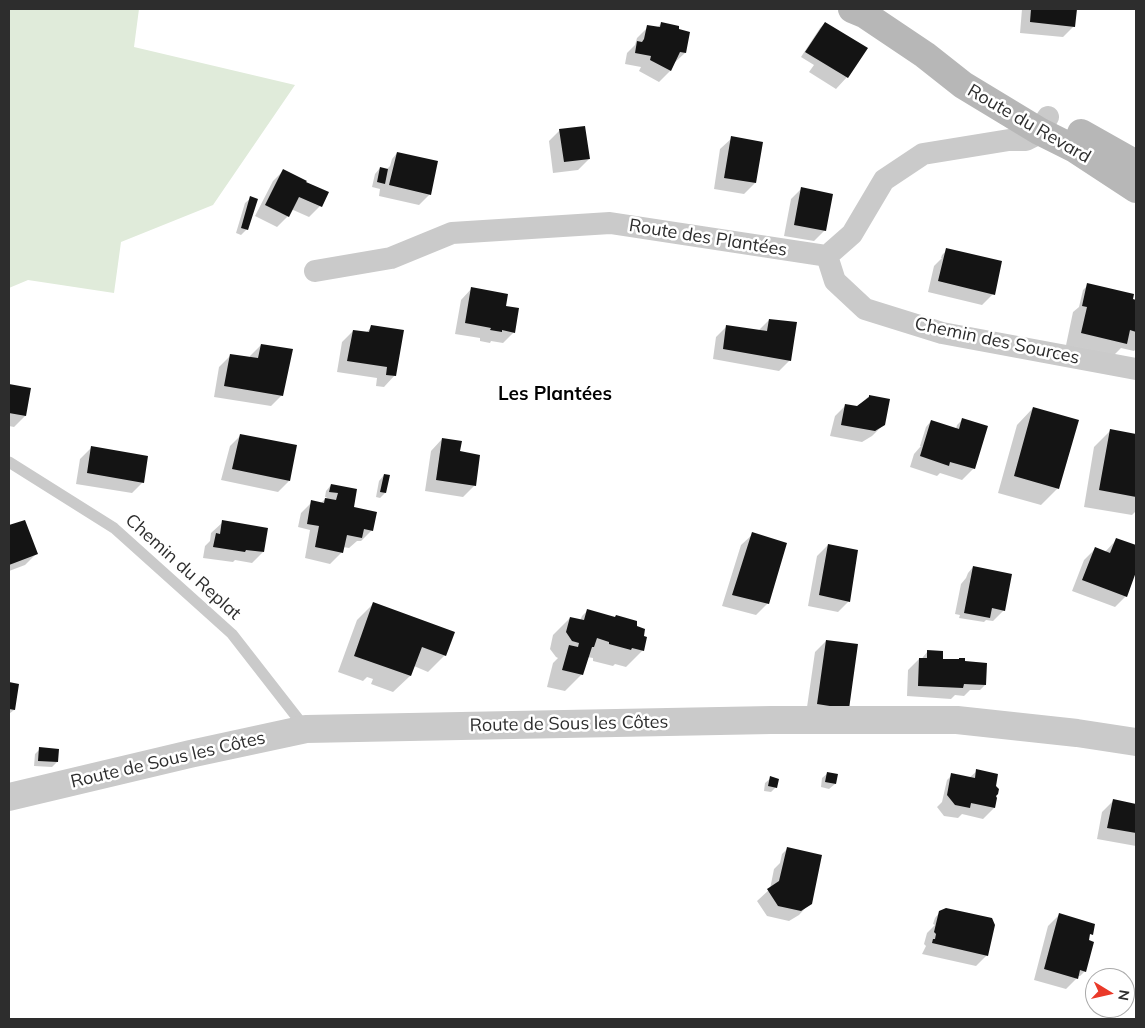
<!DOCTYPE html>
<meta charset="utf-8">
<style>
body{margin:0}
#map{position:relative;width:1145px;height:1028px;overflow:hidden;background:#fff;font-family:Mulish,sans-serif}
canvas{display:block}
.frame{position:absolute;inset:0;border:10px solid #2d2d2d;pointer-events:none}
.north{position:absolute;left:1085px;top:968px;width:50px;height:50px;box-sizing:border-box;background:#fff;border:1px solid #ababab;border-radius:50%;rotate:99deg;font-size:14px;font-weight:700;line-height:20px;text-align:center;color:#2d2d2d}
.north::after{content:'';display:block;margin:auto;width:18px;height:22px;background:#ea3929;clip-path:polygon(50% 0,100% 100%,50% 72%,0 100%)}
</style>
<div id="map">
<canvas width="1145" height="1028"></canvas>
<div class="frame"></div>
<div class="north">N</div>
</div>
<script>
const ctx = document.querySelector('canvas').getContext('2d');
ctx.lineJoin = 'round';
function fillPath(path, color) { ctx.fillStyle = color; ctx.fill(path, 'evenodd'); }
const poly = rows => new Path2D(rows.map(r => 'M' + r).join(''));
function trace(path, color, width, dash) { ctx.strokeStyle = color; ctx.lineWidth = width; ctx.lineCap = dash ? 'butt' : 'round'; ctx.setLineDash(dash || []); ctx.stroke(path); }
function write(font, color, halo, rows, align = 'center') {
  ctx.font = font + ' Mulish,sans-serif'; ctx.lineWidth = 5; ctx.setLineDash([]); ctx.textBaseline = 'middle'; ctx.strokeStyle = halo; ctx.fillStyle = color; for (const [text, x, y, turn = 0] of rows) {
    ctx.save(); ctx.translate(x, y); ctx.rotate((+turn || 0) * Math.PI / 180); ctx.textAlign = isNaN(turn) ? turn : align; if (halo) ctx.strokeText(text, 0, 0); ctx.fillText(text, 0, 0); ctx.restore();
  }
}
const green = poly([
 [9,9,139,9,134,47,295,85,213,205,121,242,114,293,28,280,9,288]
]);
const shadow = poly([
 [1022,9,1076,9,1074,26,1063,37,1020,33],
 [825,23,866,48,847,77,836,89,809,72,814,65,801,57,820,28],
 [661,24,677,30,688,33,685,53,673,64,670,71,659,82,639,71,641,67,625,64,627,53,635,45,637,38,648,27,657,28],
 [560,130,589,159,578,170,553,173,549,141],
 [732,138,755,183,744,194,714,189,720,149],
 [397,153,430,194,419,205,379,196,380,189,372,187,375,174,380,168,386,170,390,166,392,159],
 [284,170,320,206,309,217,291,209,288,216,277,227,255,216,273,181],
 [802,188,825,230,814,241,784,236,791,199],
 [251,198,247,229,241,235,236,233,245,203],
 [947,250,993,294,982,305,928,292,934,266,942,258,941,258,942,255],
 [1088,285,1132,300,1136,304,1136,349,1134,351,1121,348,1109,360,1065,350,1073,312,1079,307,1083,290],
 [472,288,505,307,514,332,503,343,491,341,490,343,480,341,480,338,455,334,461,300],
 [769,320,790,360,779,371,713,359,716,337,727,326,758,331],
 [372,326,395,375,384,387,376,386,377,378,337,372,342,342,353,331,366,333],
 [261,345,282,395,271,406,214,397,219,367,230,356,250,358,250,356],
 [9,385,29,389,25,416,14,427,9,426],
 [869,396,884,424,872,436,862,442,830,436,835,416,846,405,857,407],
 [1033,408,1058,488,1041,505,998,493,1017,425],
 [962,420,974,468,962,480,940,473,937,476,910,467,914,454,921,446,920,446,926,427,931,421,956,429,957,425],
 [1111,430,1136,435,1136,511,1132,515,1084,507,1094,447],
 [241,435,289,481,278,492,221,480,230,446],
 [442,439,459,453,474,486,463,497,425,491,431,451],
 [91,448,143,482,132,493,76,484,80,459],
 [384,475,385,493,380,498,376,497,379,481],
 [331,485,372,530,361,541,357,541,349,548,343,547,342,552,330,564,305,558,310,530,298,527,301,513,312,502,321,503,327,497,325,497,326,491],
 [24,522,36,554,25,565,9,571,9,527],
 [223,522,263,552,252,563,235,560,233,562,203,558,205,546,210,541,211,533],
 [753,534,768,603,756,615,722,606,741,545],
 [1117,539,1136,546,1136,569,1126,596,1115,607,1072,591,1084,560,1095,549,1105,552],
 [828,545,849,601,838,612,808,606,817,556],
 [973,567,1004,610,993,621,986,620,984,622,959,618,960,615,955,614,961,584,966,578,968,573],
 [374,603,445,655,428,672,414,666,410,676,393,692,371,684,373,679,367,677,363,681,338,672,357,620],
 [587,611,643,650,626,667,615,664,613,666,593,661,593,658,587,657,582,674,565,691,547,687,553,663,558,658,556,657,550,649,553,635,570,618,580,621,582,616],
 [826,641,837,719,806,714,815,652],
 [928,651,941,660,964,662,985,685,980,690,970,690,964,696,955,695,951,699,907,696,908,670,919,659,922,659,923,657],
 [9,684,17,685,14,710,9,714],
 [40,749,57,762,52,767,34,766,35,754],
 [977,771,994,796,994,808,983,819,962,814,958,818,944,816,937,807,942,802,947,780,952,775,969,778],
 [828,773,835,784,829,789,821,787,822,778],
 [771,778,776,787,771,792,764,791,765,783],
 [1113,801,1136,805,1136,846,1097,839,1102,812],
 [787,849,810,903,799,915,789,921,767,916,757,901,770,889,774,869,780,863,782,854],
 [940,912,987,955,976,966,922,954,926,946,924,944,927,933,935,925,933,924,935,918],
 [1059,915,1087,941,1085,971,1080,976,1078,976,1077,978,1066,989,1034,980,1048,926]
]);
const building = poly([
 [1031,9,1077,9,1075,27,1030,22],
 [661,22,679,26,679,29,690,32,686,53,680,52,671,71,650,60,651,56,635,53,637,41,642,42,644,39,647,25,660,27],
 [825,22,868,48,848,78,805,52],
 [585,126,590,159,564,162,559,129],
 [731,136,763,142,756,183,724,178],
 [397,152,438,161,431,195,389,185],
 [380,167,388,169,385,184,377,182],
 [283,169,307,181,306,182,329,192,322,207,299,197,289,217,265,205],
 [801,187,833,194,826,231,794,225],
 [250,196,258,199,248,230,241,228],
 [946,248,1002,261,995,295,938,281],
 [1087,283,1134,294,1133,299,1136,300,1136,332,1130,330,1127,344,1081,333,1087,307,1082,306],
 [471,287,508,294,506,306,519,308,515,333,502,330,502,332,490,330,491,328,465,323],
 [769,319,797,322,791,361,723,349,726,325,767,331],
 [371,325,404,330,396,376,386,375,387,367,347,361,353,330,369,332],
 [261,344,293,349,283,396,224,386,230,354,258,358],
 [9,384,31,388,26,416,9,413],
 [869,395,890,399,885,425,875,431,841,425,845,404,857,406,869,397],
 [1033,407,1079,420,1059,489,1014,476],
 [962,418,988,426,975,469,950,462,949,466,920,456,931,420,959,429],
 [1110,429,1136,434,1136,497,1099,490],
 [240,434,297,445,290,481,232,469],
 [442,438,462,441,460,451,480,455,476,486,436,480],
 [91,446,148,456,144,483,87,473],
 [384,474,390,475,386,493,380,492],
 [331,484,357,489,354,507,377,512,373,531,364,529,362,538,347,535,343,553,315,547,319,526,307,524,311,500,324,503,325,498,336,500,338,493,329,492],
 [25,520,38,554,9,565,9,525],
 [222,520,268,528,264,552,246,550,245,552,213,547,216,533,220,534],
 [752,532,787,543,769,604,732,595],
 [1116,538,1136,545,1136,572,1127,597,1082,580,1095,547,1110,553],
 [828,544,858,550,850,602,819,595],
 [973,566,1012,574,1005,611,992,608,990,618,964,613],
 [373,602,455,632,446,656,422,647,411,676,354,656],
 [587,609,615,617,616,615,637,621,637,626,645,629,644,636,647,637,644,651,632,648,631,650,609,644,609,642,597,638,594,647,592,647,583,675,562,670,569,645,578,647,579,643,572,641,566,632,570,617,584,620],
 [826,640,858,644,849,709,817,704],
 [927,650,943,651,943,659,959,659,959,658,965,658,965,661,987,663,986,685,964,684,963,688,918,686,919,658,927,658],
 [9,682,19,684,15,710,9,709],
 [39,747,59,749,58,762,38,761],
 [976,769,998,774,996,786,999,789,998,794,996,796,997,798,995,808,971,803,970,808,955,805,947,795,951,773,975,778],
 [827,772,838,774,836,784,825,782],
 [770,776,779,779,777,788,768,786],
 [1113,799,1136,804,1136,833,1107,828],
 [787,847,822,855,812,904,801,911,778,906,767,889,779,881],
 [946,908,992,918,995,925,988,956,932,943,933,939,935,939,936,934,934,932,939,911],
 [1059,913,1095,924,1093,935,1090,934,1089,940,1094,942,1086,972,1080,970,1078,979,1044,969]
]);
const service = poly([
 [9,462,114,528,212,616,232,634,306,729]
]);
const minor = poly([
 [827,256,835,281,865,309,942,333,1136,369],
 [315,271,391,258,452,233,610,223,827,256,852,234,884,180,923,154,1009,140,1026,140,1036,135,1048,117]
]);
const tertiary = poly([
 [9,797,190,754,306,729,771,720,957,720,1077,733,1136,742]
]);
const secondary = poly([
 [852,9,864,14,925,55,963,85,1039,131,1075,149,1136,189],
 [1081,133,1136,164]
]);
const streetNames = [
 ["Route du Revard",1029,124,30],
 ["Route des Plantées",708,238,9],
 ["Chemin des Sources",997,341,12],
 ["Chemin du Replat",183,567,42],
 ["Route de Sous les Côtes",569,724,-1],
 ["Route de Sous les Côtes",168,760,-13]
];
const neighbourhoodNames = [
 ["Les Plantées",555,394]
];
fillPath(green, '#e0ebda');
fillPath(shadow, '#0003');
fillPath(building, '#141414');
trace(service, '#cacaca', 11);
trace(minor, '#cacaca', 22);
trace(tertiary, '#cacaca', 28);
trace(secondary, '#b7b7b7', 28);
write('18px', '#2d2d2d', '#fff', streetNames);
write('bold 19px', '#000', '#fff', neighbourhoodNames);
</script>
